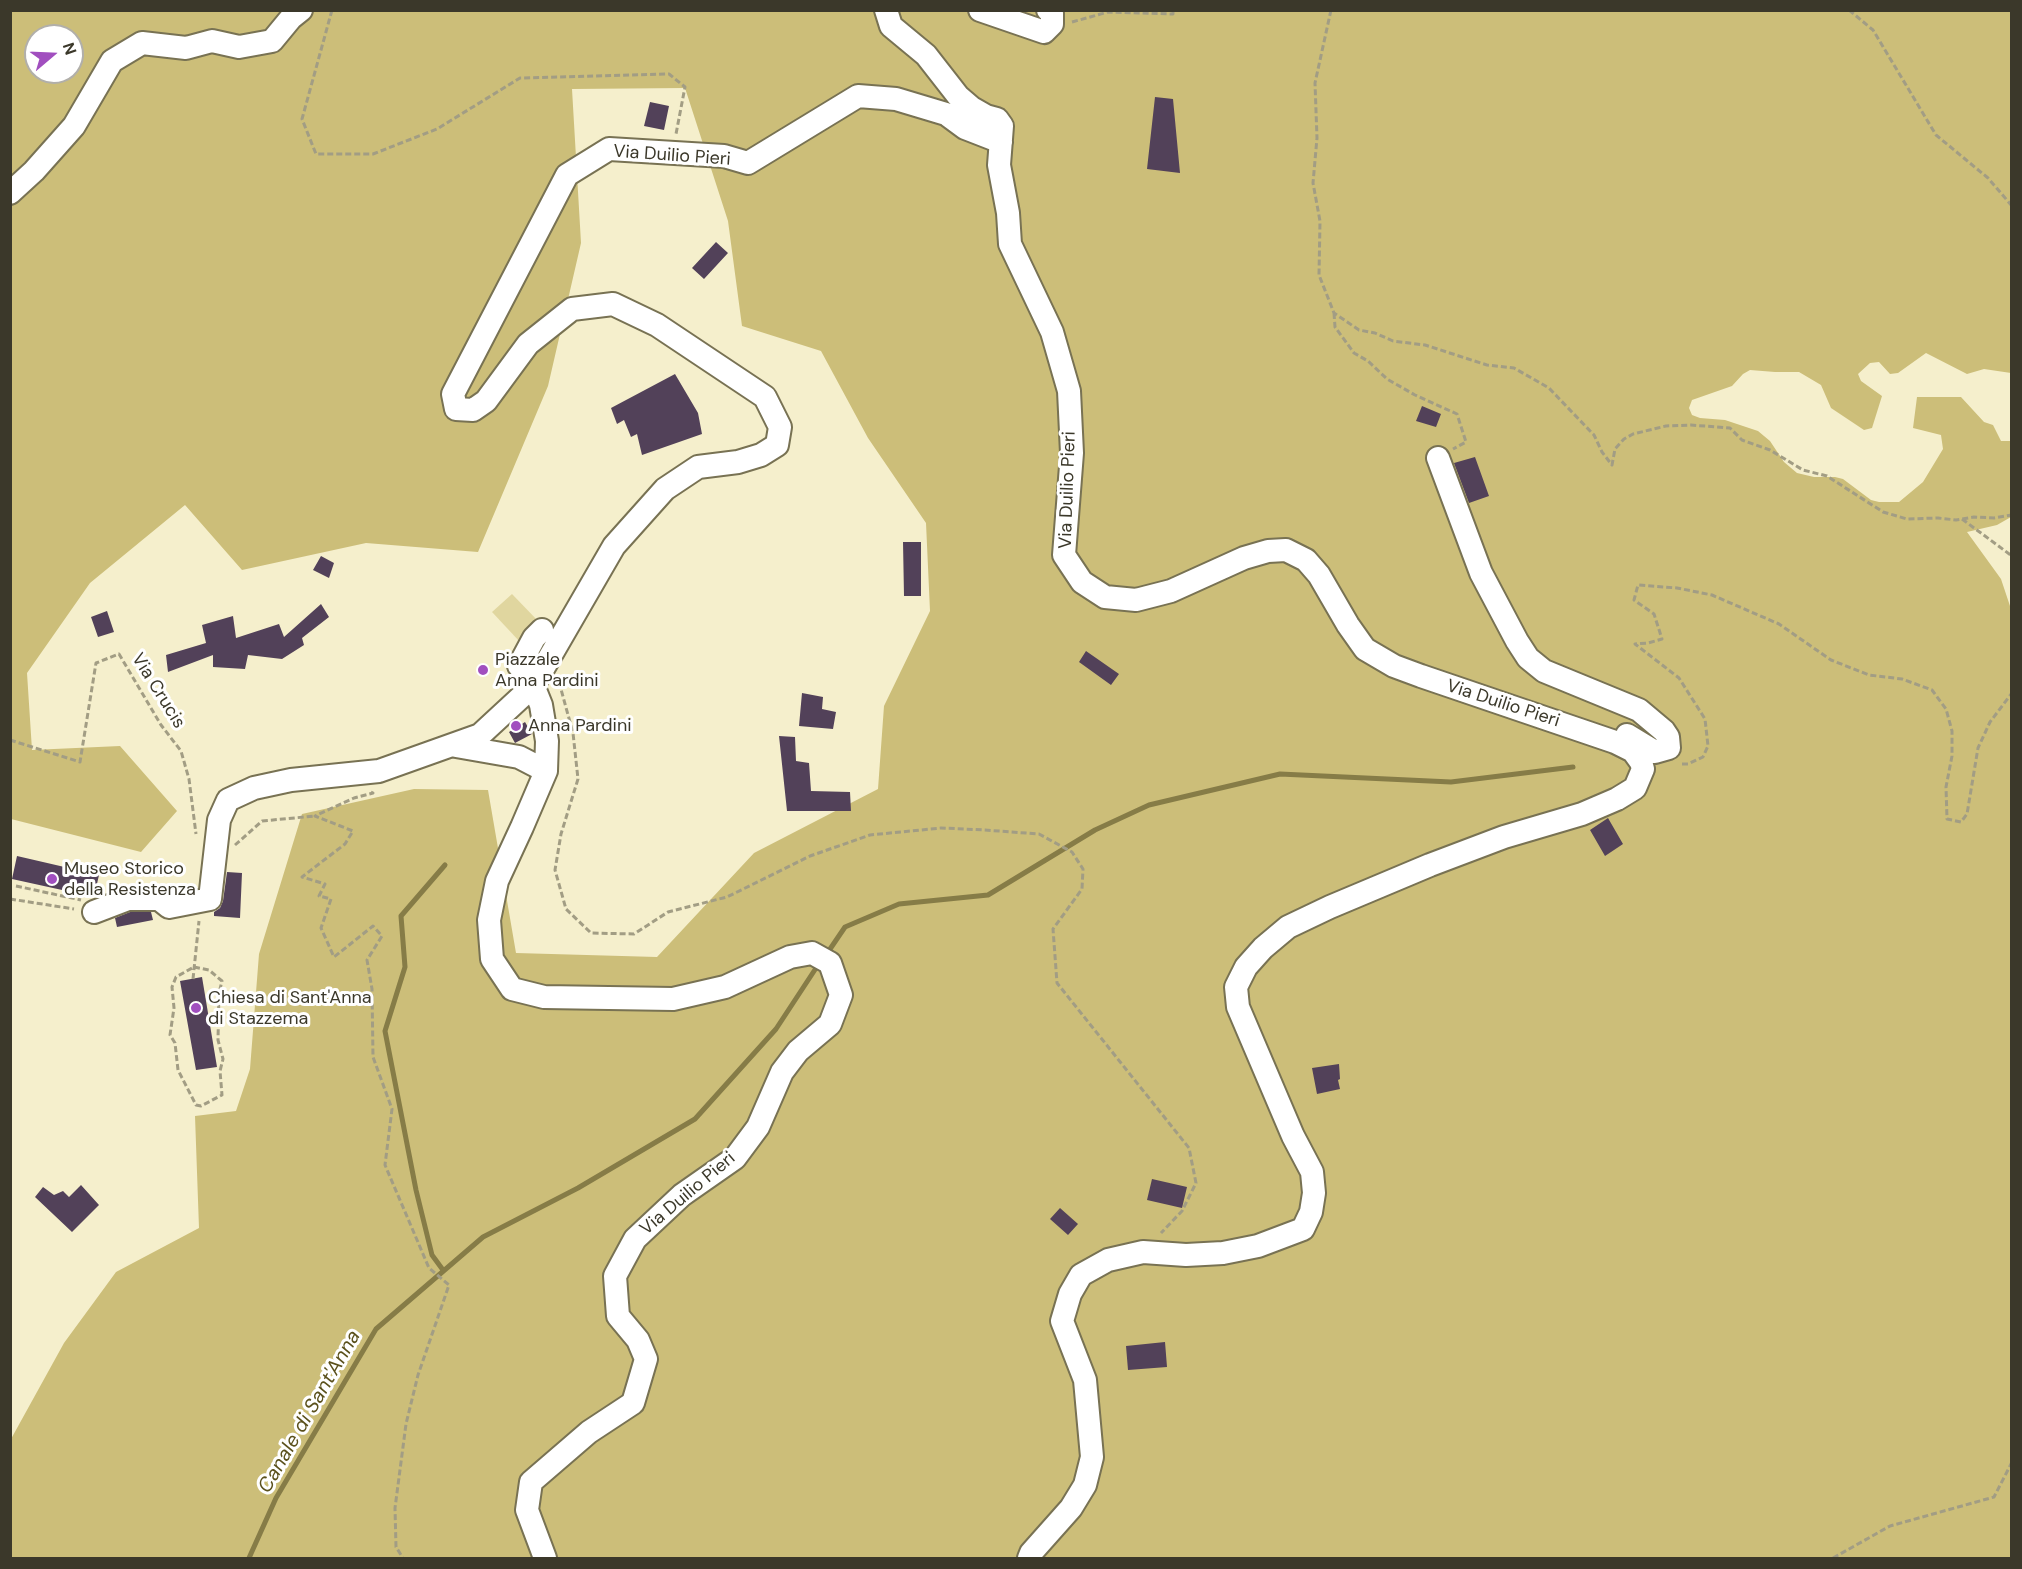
<!DOCTYPE html>
<style>
body{margin:0}
#map{position:relative;width:2022px;height:1569px;overflow:hidden;background:#f5efcc;font-family:"DM Sans",sans-serif}
canvas{display:block}
.frame{position:absolute;inset:0;border:12px solid #3b382a;pointer-events:none}
.north{position:absolute;left:24px;top:24px;width:60px;height:60px;box-sizing:border-box;background:#fff;border:2px solid #b1afaa;border-radius:50%;rotate:71deg;font-size:16px;font-weight:700;line-height:24px;text-align:center;color:#3b382a}
.north::after{content:'';display:block;margin:auto;width:21px;height:27px;background:#a14fbf;clip-path:polygon(50% 0,100% 100%,50% 72%,0 100%)}
</style>
<div id="map">
<canvas width="2022" height="1569"></canvas>
<div class="frame"></div>
<div class="north">N</div>
</div>
<script>
const ctx = document.querySelector('canvas').getContext('2d');
ctx.lineJoin = 'round';
function fillPath(path, color) { ctx.fillStyle = color; ctx.fill(path, 'evenodd'); }
const poly = rows => new Path2D(rows.map(r => 'M' + r).join(''));
function trace(path, color, width, dash) { ctx.strokeStyle = color; ctx.lineWidth = width; ctx.lineCap = dash ? 'butt' : 'round'; ctx.setLineDash(dash || []); ctx.stroke(path); }
function write(font, color, halo, rows, align = 'center') {
  ctx.font = font + ' "DM Sans",sans-serif'; ctx.lineWidth = 6; ctx.setLineDash([]); ctx.textBaseline = 'middle'; ctx.strokeStyle = halo; ctx.fillStyle = color; for (const [text, x, y, turn = 0] of rows) {
    ctx.save(); ctx.translate(x, y); ctx.rotate((+turn || 0) * Math.PI / 180); ctx.textAlign = isNaN(turn) ? turn : align; if (halo) ctx.strokeText(text, 0, 0); ctx.fillText(text, 0, 0); ctx.restore();
  }
}
const green = poly([
 [512,594,540,623,520,642,492,612]
]);
const forest = poly([
 [11,11,2011,11,2011,373,1984,369,1967,374,1926,353,1898,373,1890,374,1879,362,1870,363,1858,374,1861,381,1882,396,1872,428,1864,430,1831,408,1821,385,1799,372,1775,372,1750,370,1743,374,1732,386,1692,400,1689,408,1692,415,1700,418,1725,420,1758,431,1770,441,1784,462,1797,473,1814,477,1835,477,1843,479,1871,500,1879,502,1899,502,1923,482,1943,449,1941,435,1913,428,1917,397,1961,397,1984,422,1993,425,2001,441,2011,441,2011,517,1997,525,1967,532,2001,579,2012,612,2011,1558,11,1558,11,1439,64,1343,116,1272,199,1228,195,1116,236,1111,250,1069,259,954,302,814,414,789,488,790,516,953,657,957,754,853,878,789,884,706,930,611,926,523,868,438,821,351,742,326,728,221,685,88,572,89,581,243,548,386,478,552,366,543,242,570,185,505,90,583,27,673,32,750,120,746,177,811,141,852,11,819],
 [36,36,72,36,72,72,36,72]
]);
const stream = poly([
 [826,955,845,927,899,904,988,895,1095,830,1149,805,1280,774,1451,782,1573,767],
 [443,1270,432,1255,416,1190,385,1031,405,967,401,916,445,865],
 [249,1558,276,1498,376,1329,483,1237,578,1188,695,1119,776,1029,820,962]
]);
const building = poly([
 [1155,97,1173,99,1180,173,1147,169],
 [650,102,669,106,664,130,644,126],
 [716,242,728,253,704,279,692,268],
 [675,374,698,413,702,434,642,455,637,434,631,437,624,420,617,424,611,408],
 [1422,406,1441,414,1436,427,1416,421],
 [1475,457,1489,496,1469,503,1454,463],
 [903,542,921,542,921,596,904,596],
 [321,556,334,563,329,578,313,570],
 [321,604,329,617,302,638,304,645,282,659,248,655,245,669,213,667,213,655,168,672,166,655,206,643,202,625,233,616,236,638,279,624,284,637],
 [107,611,114,632,98,637,91,617],
 [1086,651,1119,674,1111,685,1079,662],
 [802,693,823,697,822,709,836,712,833,729,799,726],
 [525,722,532,734,515,743,509,732],
 [779,736,795,737,796,761,809,763,811,791,850,792,851,811,787,811],
 [1608,818,1623,844,1605,856,1590,830],
 [17,856,99,875,94,897,12,879],
 [227,872,242,873,240,918,214,916,214,912,220,908,223,901],
 [130,912,151,912,153,920,117,927,115,918],
 [202,977,217,1067,196,1070,180,981],
 [1339,1064,1340,1079,1338,1080,1340,1089,1317,1094,1312,1068],
 [1152,1179,1187,1187,1182,1208,1147,1200],
 [81,1185,99,1205,72,1232,35,1197,43,1187,54,1195,63,1191,69,1197],
 [1060,1208,1078,1224,1068,1235,1050,1219],
 [1165,1342,1167,1367,1128,1370,1126,1346]
]);
const path = poly([
 [332,10,302,119,316,154,373,154,437,129,520,78,669,74,685,87,676,134],
 [1331,10,1315,83,1317,138,1313,183,1320,221,1319,275,1334,313,1359,330,1375,333,1393,341,1425,345,1487,365,1514,368,1549,388,1594,435,1602,452,1612,465,1615,449,1624,439,1633,434,1666,426,1691,425,1730,428,1742,440,1770,450,1803,470,1827,476,1883,512,1907,519,1938,518,1956,520,1974,517,1994,518,2012,515],
 [1849,10,1873,30,1936,135,1988,178,2012,206],
 [1072,22,1108,12,1173,14,1173,10],
 [1334,313,1335,327,1354,353,1368,361,1387,379,1415,395,1457,414,1466,442,1453,449],
 [1962,519,2012,556],
 [559,682,573,733,578,779,561,834,555,870,566,909,591,933,634,934,668,912,727,897,810,856,870,835,941,828,985,830,1039,834,1072,852,1083,869,1082,889,1053,929,1057,983,1189,1148,1196,1183,1182,1211,1161,1233],
 [10,740,80,762,96,663,119,654,161,725,181,751,189,779,196,834],
 [1682,764,1688,764,1703,757,1708,746,1705,719,1679,678,1635,644,1648,643,1662,639,1654,614,1634,600,1638,585,1677,588,1712,595,1779,624,1831,660,1869,675,1902,679,1932,690,1946,709,1952,731,1952,756,1946,787,1947,819,1961,822,1967,814,1978,748,1990,722,2012,693],
 [371,792,373,793,354,798,315,816,353,831,345,844,302,877,325,884,319,896,331,899,321,928,334,957,373,926,382,936,367,960,372,989,373,1057,392,1109,385,1165,429,1268,449,1285,418,1375,406,1424,395,1508,396,1547,403,1558],
 [235,845,262,821,315,816],
 [16,886,81,900],
 [10,899,74,909],
 [194,967,209,970,222,981,219,993,218,1040,223,1059,220,1071,222,1095,201,1106,196,1105,178,1070,175,1043,170,1035,174,1008,172,987,176,977,194,967],
 [193,979,199,921],
 [1833,1558,1890,1526,1994,1497,2012,1462]
]);
const minor = poly([
 [886,10,891,26,926,55,958,96,972,108,986,116,997,119,1002,126,999,165,1008,213,1010,244,1052,332,1069,391,1072,453,1064,555,1082,582,1105,597,1136,600,1171,591,1244,558,1268,551,1286,550,1306,560,1319,575,1348,625,1365,649,1394,666,1421,676,1615,742,1633,751,1641,762,1643,769,1635,788,1617,799,1582,814,1504,837,1430,865,1330,907,1288,927,1263,948,1246,967,1236,987,1238,1007,1293,1136,1312,1172,1314,1193,1311,1212,1303,1229,1258,1246,1223,1253,1186,1255,1143,1252,1108,1260,1081,1275,1070,1294,1062,1321,1085,1380,1092,1457,1085,1485,1071,1508,1031,1553,1029,1558],
 [980,10,1044,32,1052,24,1052,13,1048,10],
 [10,193,34,171,74,126,112,61,142,43,186,48,212,41,239,47,272,41,291,18,301,10],
 [1438,458,1481,573,1517,641,1528,658,1544,671,1639,710,1664,731,1668,737,1669,748,1655,752,1627,735],
 [456,746,519,757,546,771,547,741,541,705,529,675,519,666,534,638,542,630],
 [94,912,128,899,159,899,169,907,210,899,219,820,228,800,254,788,291,780,379,771,480,735,533,686,614,546,665,489,698,467,738,462,761,455,777,445,780,427,765,397,657,325,613,304,572,309,528,344,486,401,473,410,456,409,453,394,567,175,609,149,724,156,748,163,858,96,896,99,946,114,965,128,1001,142],
 [545,1558,527,1510,531,1482,589,1432,633,1403,646,1359,638,1340,618,1316,615,1276,635,1239,682,1195,735,1158,758,1127,782,1072,798,1051,830,1024,841,995,830,963,812,953,790,957,725,987,673,999,544,997,512,989,492,959,489,920,497,881,522,827,546,771]
]);
const markers = [
 [483,670,6,"#a14fbf"],
 [516,726,6,"#a14fbf"],
 [52,879,6,"#a14fbf"],
 [196,1008,6,"#a14fbf"]
];
const streetNames = [
 ["Via Duilio Pieri",672,156,4],
 ["Via Duilio Pieri",1068,490,-88],
 ["Via Crucis",158,691,58],
 ["Via Duilio Pieri",1503,704,18],
 ["Via Duilio Pieri",688,1194,-40]
];
const poiNames = [
 ["Piazzale",495,660],
 ["Anna Pardini",495,681],
 ["Anna Pardini",528,726],
 ["Museo Storico",64,869],
 ["della Resistenza",64,890],
 ["Chiesa di Sant'Anna",208,998],
 ["di Stazzema",208,1019]
];
const waterNames = [
 ["Canale di Sant'Anna",310,1412,-60]
];
fillPath(green, '#e0d69f');
fillPath(forest, '#ccbe79');
trace(stream, '#867c47', 5);
fillPath(building, '#524159');
trace(minor, '#787253', 26);
trace(path, '#a29d84', 3, [6, 3]);
trace(minor, '#fff', 22);
for (const [x, y, r, color] of markers) { const dot = new Path2D(); dot.arc(x, y, r, 0, 2 * Math.PI); ctx.fillStyle = color; ctx.fill(dot); trace(dot, '#fff', 2); }
write('18px', '#3b382a', '#fff', streetNames);
write('18px', '#3b382a', '#fff', poiNames, 'left');
write('italic 20px', '#5b511c', '#fff', waterNames);
</script>
